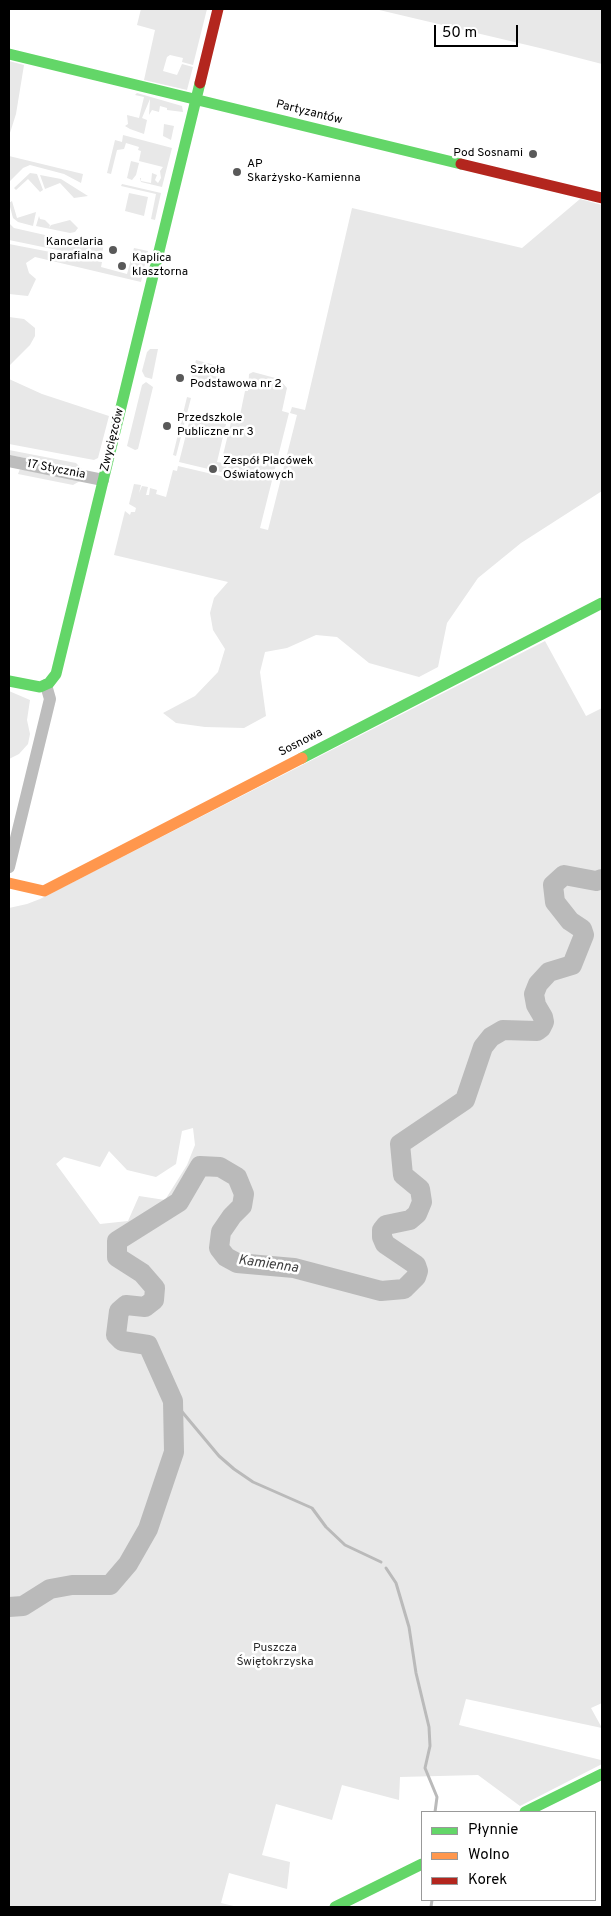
<!DOCTYPE html>
<meta charset="utf-8">
<style>
body{margin:0}
#map{position:relative;width:611px;height:1916px;overflow:hidden;background:#fff;font-family:Overpass,sans-serif}
canvas{display:block}
.frame{position:absolute;inset:0;border:10px solid #000;pointer-events:none}
.legend{position:absolute;left:421px;top:1811px;width:175px;height:90px;box-sizing:border-box;background:#fff;border:1px solid #999;margin:0;padding:6px 9px;list-style:none;font-size:15px;color:#000}
.legend li{display:flex;align-items:center;gap:10px;height:25px}
.legend b{width:25px;border:1px solid #999}
.scale{position:absolute;left:434px;top:25px;width:84px;height:22px;box-sizing:border-box;border:2px solid #000;border-top:0;padding-left:6px;font-size:15px;line-height:18px;white-space:nowrap;color:#000;-webkit-text-stroke:4px #fff;paint-order:stroke}
</style>
<div id="map">
<canvas width="611" height="1916"></canvas>
<div class="frame"></div>
<ul class="legend">
<li><b style="height:6px;background:#63d668"></b>Płynnie</li>
<li><b style="height:6px;background:#ff974d"></b>Wolno</li>
<li><b style="height:6px;background:#b3261e"></b>Korek</li>
</ul>
<div class="scale">50 m</div>
</div>
<script>
const ctx = document.querySelector('canvas').getContext('2d');
ctx.lineJoin = 'round';
function fillPath(path, color) { ctx.fillStyle = color; ctx.fill(path, 'evenodd'); }
const poly = rows => new Path2D(rows.map(r => 'M' + r).join(''));
function trace(path, color, width, dash) { ctx.strokeStyle = color; ctx.lineWidth = width; ctx.lineCap = dash ? 'butt' : 'round'; ctx.setLineDash(dash || []); ctx.stroke(path); }
function write(font, color, halo, rows, align = 'center') {
  ctx.font = font + ' Overpass,sans-serif'; ctx.lineWidth = 5; ctx.setLineDash([]); ctx.textBaseline = 'middle'; ctx.strokeStyle = halo; ctx.fillStyle = color; for (const [text, x, y, turn = 0] of rows) {
    ctx.save(); ctx.translate(x, y); ctx.rotate((+turn || 0) * Math.PI / 180); ctx.textAlign = isNaN(turn) ? turn : align; if (halo) ctx.strokeText(text, 0, 0); ctx.fillText(text, 0, 0); ctx.restore();
  }
}
const green = poly([
 [141,9,207,9,193,65,182,62,183,58,170,55,167,57,163,71,177,75,182,64,193,67,187,90,144,80,155,30,137,25],
 [375,9,602,9,602,64,544,49],
 [9,61,24,65,16,114,9,136],
 [137,93,182,106,183,112,167,110,167,108,160,106,159,112,152,110,149,115,150,99,142,118,147,120,144,134,130,129,125,126,128,124,127,115,139,118,144,97,135,95],
 [164,124,174,126,171,140,163,136],
 [123,135,172,148,162,187,141,182,140,178,141,178,141,181,151,183,152,173,157,175,155,180,158,183,161,178,160,171,163,167,139,161,141,151,138,150,139,147,126,143,124,149,117,150,111,174,107,173,115,140,122,142],
 [9,156,83,174,81,183,64,174,30,165,23,168,9,182],
 [131,161,139,163,136,175,132,180,127,178],
 [30,173,37,174,43,190,40,192,28,179,16,190,14,188],
 [40,175,61,179,88,196,74,198,60,183,45,189],
 [122,184,161,193,155,220,151,219,156,194,121,186],
 [129,193,148,197,144,216,125,211],
 [580,199,602,205,602,491,521,543,478,578,447,623,438,667,419,677,369,663,337,637,316,635,287,648,265,652,260,672,266,716,244,728,205,727,176,723,163,713,195,696,218,672,225,649,213,630,210,613,214,598,228,582,114,555,125,511,130,515,131,512,135,512,136,508,129,504,134,484,141,485,139,493,142,486,148,487,146,495,149,495,150,488,157,490,156,494,166,497,173,470,177,471,178,466,225,477,229,465,236,466,237,464,222,459,232,418,239,420,245,391,248,391,249,374,253,372,279,379,287,388,282,411,289,413,260,528,268,530,297,415,290,413,292,407,305,410,352,208,522,248],
 [12,201,17,218,36,212,33,226,18,222,13,218,9,203],
 [39,216,40,219,45,220,50,225,49,228,51,225,70,220,78,228,75,232,70,233,36,226],
 [9,223,14,228,76,242,94,240,94,246,97,247,101,242,104,243,101,259,9,240],
 [9,244,102,262,101,267,127,274,134,248,148,251,141,282,35,257,26,263,29,273,36,279,28,296,9,294],
 [9,317,24,319,35,328,35,336,30,345,9,366],
 [150,349,158,349,152,379,145,377,142,371,147,352],
 [196,360,215,365,213,376,219,377,217,385,204,382,202,387,190,384],
 [9,379,42,394,109,416,98,458,94,460,9,444],
 [146,382,153,387,138,449,135,450,127,446,142,385],
 [187,397,191,398,176,456,173,455],
 [191,415,226,424,217,462,227,464,225,473,179,462],
 [9,450,76,463,82,469,9,455],
 [20,469,80,481,73,485,18,474],
 [545,641,586,716,602,708,602,1703,591,1708,602,1728,466,1699,459,1725,601,1760,602,1764,520,1806,478,1775,400,1777,399,1800,342,1785,332,1820,276,1804,262,1855,290,1862,287,1889,229,1873,221,1903,238,1907,9,1907,9,908,27,904,40,899],
 [193,1128,195,1145,187,1165,165,1200,139,1196,128,1221,100,1224,56,1164,64,1157,100,1167,109,1151,127,1170,156,1177,176,1164,182,1131],
 [9,691,30,700,27,720,30,734,28,744,19,754,9,759]
]);
const stream = poly([
 [173,1401,219,1456,234,1469,253,1482,312,1508,326,1527,345,1545,381,1562],
 [386,1568,396,1583,409,1627,416,1673,429,1727,430,1746,425,1768,437,1797,435,1812],
 [431,1907,432,1900]
]);
const river = poly([
 [9,1607,23,1606,50,1589,72,1585,110,1585,128,1564,148,1529,174,1452,173,1401,148,1345,122,1341,116,1335,119,1311,126,1305,145,1307,154,1300,155,1288,142,1273,117,1257,117,1241,179,1202,200,1166,220,1167,237,1177,244,1194,242,1206,232,1216,221,1232,219,1248,226,1257,237,1263,294,1268,381,1291,404,1289,416,1277,418,1271,416,1265,385,1244,382,1237,382,1230,386,1225,410,1220,417,1214,422,1202,420,1189,403,1175,400,1144,465,1100,483,1047,491,1037,503,1030,537,1031,541,1028,544,1022,543,1017,536,1005,534,994,538,984,549,972,572,965,584,935,582,929,570,921,555,902,553,885,564,875,596,881,602,879]
]);
const street = poly([
 [9,461,103,480],
 [9,867,50,699,46,685]
]);
const fast = poly([
 [9,54,461,164],
 [9,681,40,687,49,683,56,674,200,83],
 [302,758,602,603],
 [525,1812,602,1774],
 [335,1907,422,1864]
]);
const slow = poly([
 [9,883,44,891,302,758]
]);
const jam = poly([
 [200,83,218,9],
 [461,164,602,198]
]);
const markers = [
 [533,154,5,"#595959"],
 [237,172,5,"#595959"],
 [113,250,5,"#595959"],
 [122,266,5,"#595959"],
 [180,378,5,"#595959"],
 [167,426,5,"#595959"],
 [213,469,5,"#595959"]
];
const streetNames = [
 ["Partyzantów",309,113,14],
 ["Zwycięzców",113,440,-76],
 ["17 Stycznia",56,470,11],
 ["Sosnowa",301,743,-27]
];
const poiNames = [
 ["Pod Sosnami",523,154,"right"],
 ["AP",247,165],
 ["Skarżysko-Kamienna",247,179],
 ["Kancelaria",103,243,"right"],
 ["parafialna",103,257,"right"],
 ["Kaplica",132,259],
 ["klasztorna",132,273],
 ["Szkoła",190,371],
 ["Podstawowa nr 2",190,385],
 ["Przedszkole",177,419],
 ["Publiczne nr 3",177,433],
 ["Zespół Placówek",223,462],
 ["Oświatowych",223,476]
];
const parkNames = [
 ["Puszcza",275,1649],
 ["Świętokrzyska",275,1663]
];
const waterNames = [
 ["Kamienna",268,1265,8]
];
fillPath(green, '#e8e8e8');
trace(stream, '#bababa', 3);
trace(river, '#bababa', 20);
trace(street, '#bdbdbd', 12);
trace(fast, '#63d668', 11);
trace(slow, '#ff974d', 11);
trace(jam, '#b3261e', 11);
for (const [x, y, r, color] of markers) { const dot = new Path2D(); dot.arc(x, y, r, 0, 2 * Math.PI); ctx.fillStyle = color; ctx.fill(dot); trace(dot, '#fff', 2); }
write('12px', '#000', '#fff', streetNames);
write('12px', '#000', '#fff', poiNames, 'left');
write('12px', '#2c2c2c', '#fff', parkNames);
write('italic 14px', '#3d3d3d', '#fff', waterNames);
</script>
